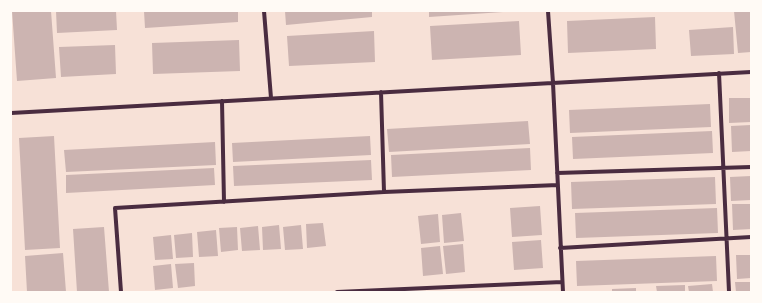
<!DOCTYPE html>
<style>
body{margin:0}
#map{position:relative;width:762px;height:303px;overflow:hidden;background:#f7e1d7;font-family:"Public Sans",sans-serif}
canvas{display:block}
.frame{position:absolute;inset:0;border:12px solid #fffaf5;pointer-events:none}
</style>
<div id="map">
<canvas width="762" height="303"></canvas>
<div class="frame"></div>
</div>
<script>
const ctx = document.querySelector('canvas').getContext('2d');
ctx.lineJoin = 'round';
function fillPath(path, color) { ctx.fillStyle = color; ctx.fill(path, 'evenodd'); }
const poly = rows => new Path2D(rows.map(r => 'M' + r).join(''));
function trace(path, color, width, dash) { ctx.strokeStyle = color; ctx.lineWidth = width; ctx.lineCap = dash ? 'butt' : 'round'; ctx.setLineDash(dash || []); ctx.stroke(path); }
const building = poly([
 [12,11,51,11,56,78,17,81],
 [56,11,116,11,117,30,57,33],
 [144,11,238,11,238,22,145,28],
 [285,11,372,11,372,17,286,25],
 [429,11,503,11,503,12,429,17],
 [734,11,751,11,751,52,738,53],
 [655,17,656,49,568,53,567,21],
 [519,21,521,55,432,60,430,26],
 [733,27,734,54,691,56,689,30],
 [374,31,375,62,289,66,287,36],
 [239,40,240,71,153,74,152,43],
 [115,45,116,74,61,77,59,47],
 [729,98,751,98,751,122,729,123],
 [710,104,711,127,570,133,569,110],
 [528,121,530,144,389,152,387,129],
 [751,125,751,151,732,152,731,126],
 [712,131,713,153,573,159,572,137],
 [54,136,60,248,25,250,19,138],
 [370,136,371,155,233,162,232,143],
 [215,142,216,165,66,172,64,150],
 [530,148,531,170,392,177,391,155],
 [371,160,372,180,234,186,233,166],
 [214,168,215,185,66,193,66,175],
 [751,176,751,200,731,201,730,177],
 [715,177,716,204,572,209,571,182],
 [732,204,751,204,751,229,733,230],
 [540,206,542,235,512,237,510,208],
 [717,208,718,233,576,238,575,213],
 [461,213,464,241,444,243,442,215],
 [438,214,440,242,421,244,418,216],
 [323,223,326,246,307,248,306,224],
 [279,225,281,249,263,250,262,227],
 [301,225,303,249,285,250,283,227],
 [258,226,260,250,242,251,240,228],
 [104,227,109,292,77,292,73,229],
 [237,227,238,250,221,252,219,228],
 [216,230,218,256,199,257,197,232],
 [192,233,193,257,176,258,174,235],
 [171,235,173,259,155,260,153,237],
 [541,240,543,268,514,270,512,242],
 [463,244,465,272,446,274,443,246],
 [440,246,443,274,423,276,421,248],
 [63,253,66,292,27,292,25,256],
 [736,255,751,255,751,278,737,279],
 [716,256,717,281,577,286,576,261],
 [194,263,195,286,178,288,175,264],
 [171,264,173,288,155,290,153,266],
 [735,282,751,282,751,292,736,292],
 [712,284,713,292,689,292,688,286],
 [685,285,685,292,657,292,656,286],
 [636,288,636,292,612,292,612,289]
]);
const minor = poly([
 [264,11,271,98],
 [548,11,553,83,563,292],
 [719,73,729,292],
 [381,92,384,192],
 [222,101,224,202],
 [11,113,751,72],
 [557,173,751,167],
 [560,248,751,237],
 [121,292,115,208,384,192,558,185],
 [337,292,562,282]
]);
fillPath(building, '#ccb4b1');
trace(minor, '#4a2c40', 4);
</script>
